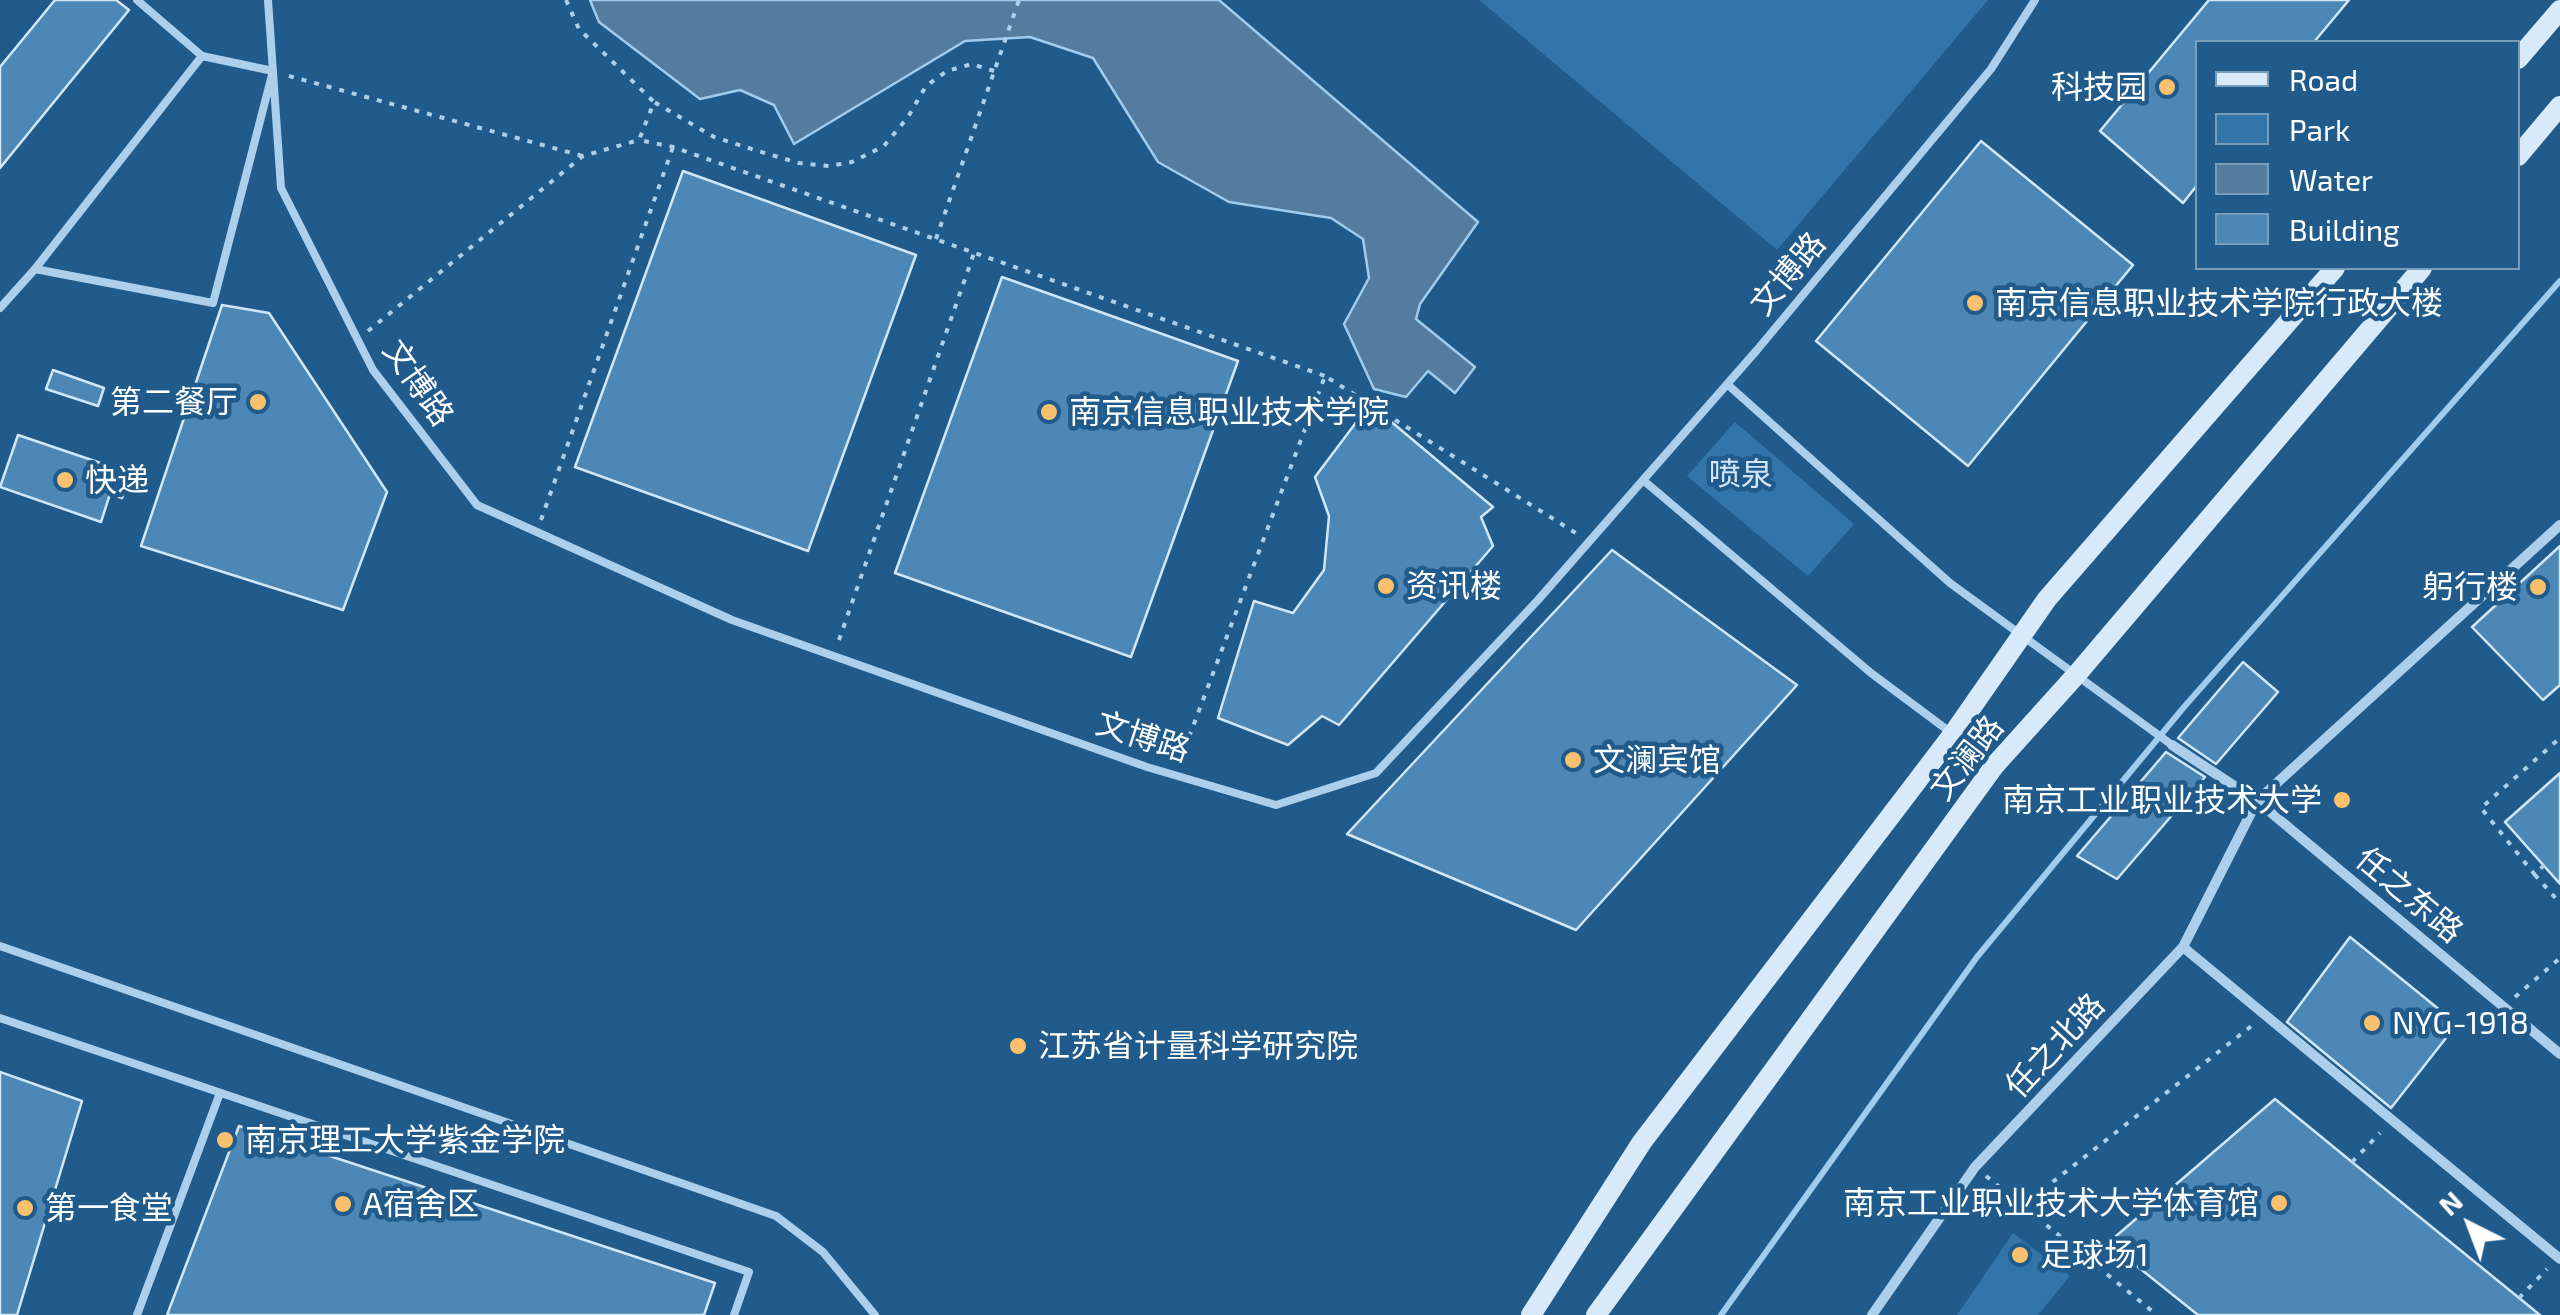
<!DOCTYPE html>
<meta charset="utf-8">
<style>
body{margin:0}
#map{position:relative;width:2560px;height:1315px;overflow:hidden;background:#205b8b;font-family:"Exo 2",sans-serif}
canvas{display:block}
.legend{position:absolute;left:2195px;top:40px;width:325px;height:230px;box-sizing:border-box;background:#205b8b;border:2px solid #799db9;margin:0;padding:12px 18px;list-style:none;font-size:30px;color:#fff}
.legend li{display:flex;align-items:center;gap:20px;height:50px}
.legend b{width:50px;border:2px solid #799db9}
.north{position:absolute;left:2420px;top:1175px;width:100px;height:100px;-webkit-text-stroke:8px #205b8b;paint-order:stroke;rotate:318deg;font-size:28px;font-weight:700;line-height:40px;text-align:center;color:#fff}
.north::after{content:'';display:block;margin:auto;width:35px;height:45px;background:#fff;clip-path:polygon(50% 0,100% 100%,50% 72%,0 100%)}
</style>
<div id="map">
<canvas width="2560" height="1315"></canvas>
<ul class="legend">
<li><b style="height:12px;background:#d8eaf9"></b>Road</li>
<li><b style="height:28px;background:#3375a9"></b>Park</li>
<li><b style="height:28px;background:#537c9e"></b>Water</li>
<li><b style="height:28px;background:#4c87b5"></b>Building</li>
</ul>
<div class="north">N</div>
</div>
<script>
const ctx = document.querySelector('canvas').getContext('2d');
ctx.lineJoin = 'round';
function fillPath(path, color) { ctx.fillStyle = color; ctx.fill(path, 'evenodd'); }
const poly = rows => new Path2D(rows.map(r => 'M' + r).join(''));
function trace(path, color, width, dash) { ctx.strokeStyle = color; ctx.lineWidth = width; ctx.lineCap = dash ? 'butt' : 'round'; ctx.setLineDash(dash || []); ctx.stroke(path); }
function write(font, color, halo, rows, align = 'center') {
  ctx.font = font + ' "Exo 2","Noto Sans SC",sans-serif'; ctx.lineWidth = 9; ctx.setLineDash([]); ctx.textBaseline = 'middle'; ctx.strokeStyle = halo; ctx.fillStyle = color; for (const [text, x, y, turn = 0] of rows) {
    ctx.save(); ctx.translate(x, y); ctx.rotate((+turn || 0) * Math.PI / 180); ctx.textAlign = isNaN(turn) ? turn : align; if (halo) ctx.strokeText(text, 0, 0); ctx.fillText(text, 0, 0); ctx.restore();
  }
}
const green = poly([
 [1479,0,1988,0,1777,250],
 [1735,422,1854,524,1808,576,1687,476],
 [2013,1233,2070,1276,2038,1315,1957,1315]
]);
const water = poly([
 [590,0,1219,0,1478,222,1420,304,1416,319,1475,367,1455,393,1428,371,1406,397,1374,389,1344,324,1369,278,1363,239,1331,218,1229,202,1158,162,1093,58,1030,37,965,41,794,144,774,105,740,90,700,99,599,22,590,0]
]);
const stream = poly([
 [1721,1315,1977,957,2184,707,2560,281]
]);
const building = poly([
 [55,0,116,0,129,10,0,168,0,67,55,0],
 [2209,0,2349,0,2314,42,2198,42,2198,184,2183,203,2100,131,2209,0],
 [1981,141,2133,265,1968,466,1816,341,1981,141],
 [683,171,916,255,808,551,575,467,683,171],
 [1002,277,1238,361,1131,657,895,573,1002,277],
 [222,305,269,313,387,492,343,610,141,546,222,305],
 [53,370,104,388,98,406,46,389,53,370],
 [1370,404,1493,507,1481,517,1493,546,1339,725,1322,716,1288,745,1218,718,1254,601,1293,613,1324,570,1329,516,1315,477,1370,404],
 [18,435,130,473,122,498,110,494,101,522,0,487,18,435],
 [2560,546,2560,685,2543,700,2472,627,2560,546],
 [1612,550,1797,685,1576,930,1347,834,1612,550],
 [2243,662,2278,692,2216,764,2178,738,2243,662],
 [2166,752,2205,777,2117,879,2077,856,2166,752],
 [2560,773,2560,884,2505,822,2560,773],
 [2350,937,2457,1024,2391,1108,2287,1022,2350,937],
 [0,1072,82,1101,17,1315,0,1315,0,1072],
 [2275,1099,2352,1162,2540,1315,2198,1315,2108,1243,2275,1099],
 [239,1126,715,1283,704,1315,167,1315,239,1126]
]);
const path = poly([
 [566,0,579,29,654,102],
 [994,71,972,64,947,71,926,86,908,117,884,146,852,162,829,166,799,163,758,151,714,137,654,102,639,140,673,147,1325,376],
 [289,76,583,156],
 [936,239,1019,0],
 [368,331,583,156,639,140],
 [541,520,673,147],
 [839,640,974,253],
 [1180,761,1325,376,1579,535],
 [2544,865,2535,875,2560,903],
 [2535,875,2481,808,2560,738],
 [2515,997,2560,958],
 [2352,1162,2380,1133],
 [1986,1176,2157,1315],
 [2022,1206,2254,1024],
 [2519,1298,2547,1269]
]);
const lane = poly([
 [137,0,202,56],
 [268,0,281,188,373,370,477,505,732,620,1147,767,1276,805,1376,773,1538,600,1757,350,1991,69,2035,0],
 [202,56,273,71,213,303,35,269,202,56],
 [0,308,35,269],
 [1727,384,1950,583,2172,745],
 [1643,480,1871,673,1993,764],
 [0,946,776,1216,823,1252,875,1315],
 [0,1018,749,1272,734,1315],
 [137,1315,220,1093]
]);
const street = poly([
 [2172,745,2257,801,2560,1054],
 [2183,947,2560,1259],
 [1872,1315,1975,1167,2183,947,2257,801,2560,525]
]);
const secondary = poly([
 [2518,59,2560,10],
 [2518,156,2560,106],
 [1531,1315,1642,1142,1953,734,2047,599,2335,268],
 [1596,1315,1995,765,2077,674,2422,268]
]);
const markers = [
 [2167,87,10,"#f9c16d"],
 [1975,303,10,"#f9c16d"],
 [258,402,10,"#f9c16d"],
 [1049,412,10,"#f9c16d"],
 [65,480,10,"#f9c16d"],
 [1386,586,10,"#f9c16d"],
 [2538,587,10,"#f9c16d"],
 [1573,760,10,"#f9c16d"],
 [2342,800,10,"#f9c16d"],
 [2372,1023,10,"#f9c16d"],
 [1018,1046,10,"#f9c16d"],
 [225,1140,10,"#f9c16d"],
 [2279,1203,10,"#f9c16d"],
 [343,1204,10,"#f9c16d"],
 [25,1208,10,"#f9c16d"],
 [2020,1255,10,"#f9c16d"]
];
const poiNames = [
 ["科技园",2147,87,"right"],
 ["南京信息职业技术学院行政大楼",1995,303],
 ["第二餐厅",238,402,"right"],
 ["南京信息职业技术学院",1069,412],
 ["快递",85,480],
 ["资讯楼",1406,586],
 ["躬行楼",2518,587,"right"],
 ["文澜宾馆",1593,760],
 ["南京工业职业技术大学",2322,800,"right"],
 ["NYG-1918",2392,1023],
 ["江苏省计量科学研究院",1038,1046],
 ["南京理工大学紫金学院",245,1140],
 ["南京工业职业技术大学体育馆",2259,1203,"right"],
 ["A宿舍区",363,1204],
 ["第一食堂",45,1208],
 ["足球场1",2040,1255]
];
const streetNames = [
 ["文博路",1788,274,-50],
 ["文博路",418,383,55],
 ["文博路",1143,737,18],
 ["文澜路",1967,758,-52],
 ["任之东路",2409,895,40],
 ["任之北路",2055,1046,-47]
];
const parkNames = [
 ["喷泉",1741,474]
];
fillPath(green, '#3375a9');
fillPath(water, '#537c9e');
trace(water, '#a0cced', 2.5);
trace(stream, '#a0cced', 6);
fillPath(building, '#4c87b5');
trace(building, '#d1e7f8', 2.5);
trace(path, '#acd0ec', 4, [5, 8]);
trace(lane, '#acd0ec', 8);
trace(street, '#acd0ec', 10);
trace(secondary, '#d8eaf9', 20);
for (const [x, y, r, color] of markers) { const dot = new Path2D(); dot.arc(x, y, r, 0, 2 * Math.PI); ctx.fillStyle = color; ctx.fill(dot); trace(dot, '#205b8b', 4); }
write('32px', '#fff', '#205b8b', poiNames, 'left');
write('32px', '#fff', '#205b8b', streetNames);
write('32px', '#d1e7f8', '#205b8b', parkNames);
</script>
